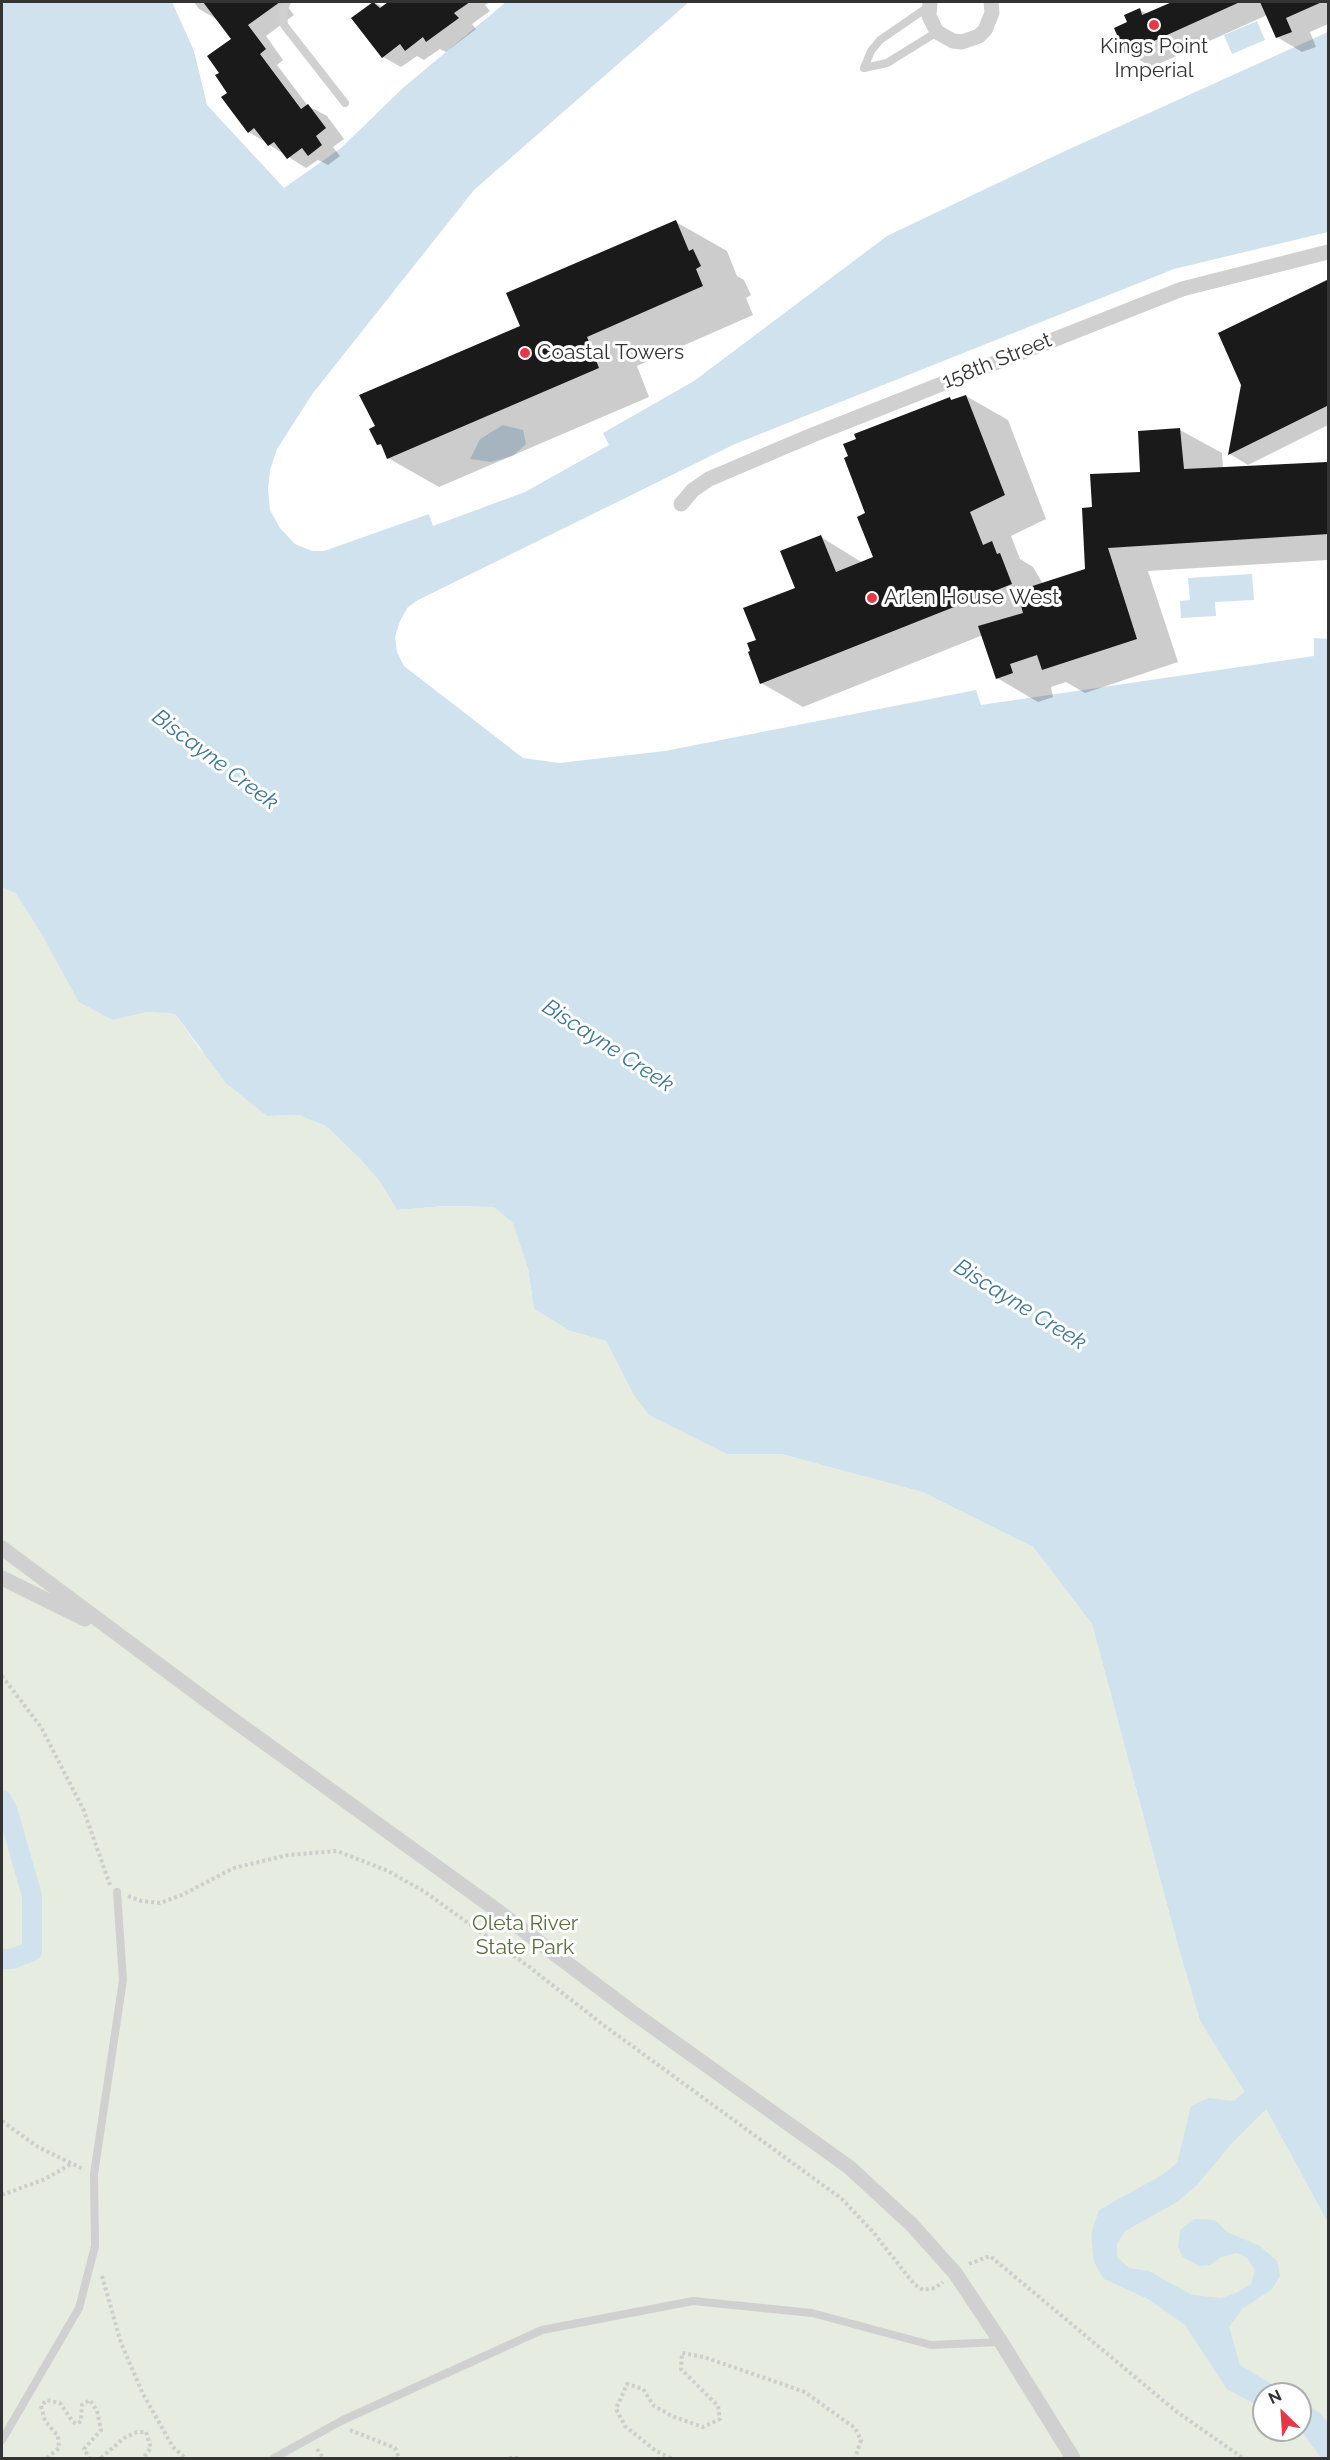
<!DOCTYPE html>
<style>
body{margin:0}
#map{position:relative;width:1330px;height:2460px;overflow:hidden;background:#fff;font-family:Raleway,sans-serif}
canvas{display:block}
.frame{position:absolute;inset:0;border:3px solid #333;pointer-events:none}
.north{position:absolute;left:1252px;top:2382px;width:60px;height:60px;box-sizing:border-box;background:#fff;border:2px solid #adadad;border-radius:50%;rotate:335deg;font-size:16px;font-weight:700;line-height:24px;text-align:center;color:#333}
.north::after{content:'';display:block;margin:auto;width:21px;height:27px;background:#e63946;clip-path:polygon(50% 0,100% 100%,50% 72%,0 100%)}
</style>
<div id="map">
<canvas width="1330" height="2460"></canvas>
<div class="frame"></div>
<div class="north">N</div>
</div>
<script>
const ctx = document.querySelector('canvas').getContext('2d');
ctx.lineJoin = 'round';
function fillPath(path, color) { ctx.fillStyle = color; ctx.fill(path, 'evenodd'); }
const poly = rows => new Path2D(rows.map(r => 'M' + r).join(''));
function trace(path, color, width, dash) { ctx.strokeStyle = color; ctx.lineWidth = width; ctx.lineCap = dash ? 'butt' : 'round'; ctx.setLineDash(dash || []); ctx.stroke(path); }
function write(font, color, halo, rows, align = 'center') {
  ctx.font = font + ' Raleway,sans-serif'; ctx.lineWidth = 6; ctx.setLineDash([]); ctx.textBaseline = 'middle'; ctx.strokeStyle = halo; ctx.fillStyle = color; for (const [text, x, y, turn = 0] of rows) {
    ctx.save(); ctx.translate(x, y); ctx.rotate((+turn || 0) * Math.PI / 180); ctx.textAlign = isNaN(turn) ? turn : align; if (halo) ctx.strokeText(text, 0, 0); ctx.fillText(text, 0, 0); ctx.restore();
  }
}
const green = poly([
 [2,887,16,894,41,933,113,1020,148,1012,175,1014,199,1048,267,1116,298,1115,326,1126,361,1160,380,1182,397,1210,445,1206,494,1207,513,1222,528,1269,534,1309,570,1331,606,1341,632,1392,727,1454,781,1454,922,1492,1033,1547,1092,1624,1178,1946,1200,2021,1266,2109,1328,2223,1328,2458,2,2458],
 [1264,2394,1300,2394,1300,2430,1264,2430]
]);
const water = poly([
 [2,2,172,2,194,51,207,105,284,188,341,148,404,87,506,2,689,2,474,190,313,393,277,449,270,470,268,489,270,510,280,528,295,544,312,551,324,551,429,514,433,526,525,492,609,445,603,433,694,381,887,236,1065,151,1328,32,1328,232,1174,269,735,444,418,600,408,607,400,621,395,637,397,652,404,666,523,758,559,763,665,751,976,690,981,705,1314,656,1314,638,1328,639,1328,2223,1266,2109,1231,2144,1197,2185,1177,2202,1125,2231,1117,2244,1117,2257,1129,2268,1149,2271,1190,2294,1209,2297,1221,2298,1236,2293,1251,2284,1255,2270,1247,2258,1237,2253,1221,2257,1210,2265,1199,2266,1183,2257,1178,2247,1180,2230,1194,2219,1215,2220,1227,2232,1260,2246,1277,2261,1280,2276,1272,2289,1242,2309,1229,2327,1240,2365,1288,2394,1264,2394,1264,2409,1227,2389,1185,2325,1148,2299,1104,2279,1094,2262,1091,2234,1099,2210,1162,2175,1177,2163,1191,2106,1209,2098,1234,2101,1245,2092,1200,2021,1178,1946,1092,1624,1033,1547,922,1492,781,1454,727,1454,649,1415,632,1392,606,1341,570,1331,534,1309,528,1269,513,1223,494,1207,445,1206,397,1210,380,1182,361,1160,326,1126,298,1115,267,1116,226,1083,175,1014,148,1012,113,1020,79,1002,41,933,16,894,2,887],
 [1257,21,1265,40,1232,54,1224,35],
 [503,425,523,430,526,444,513,456,491,462,470,459,480,439],
 [1252,574,1254,600,1215,602,1216,616,1181,618,1180,601,1190,600,1188,578],
 [1300,2401,1320,2413,1328,2423,1328,2458,1321,2458,1300,2429]
]);
const shadow = poly([
 [194,2,284,2,294,15,266,36,283,60,277,65,308,106,327,116,344,139,333,147,340,156,328,165,318,160,306,168,249,132,221,73,233,39,218,20,199,9],
 [374,2,383,7,391,2,490,2,485,5,490,11,472,24,476,29,446,52,440,49,424,60,417,56,401,67,383,57,353,19],
 [1176,2,1328,2,1328,24,1310,32,1316,47,1302,52,1277,37,1267,15,1152,67,1127,53,1129,23,1140,10,1147,14],
 [676,222,727,251,737,276,744,280,751,295,746,298,753,315,637,366,649,397,439,487,388,458,384,447,378,444,522,327],
 [1328,281,1328,425,1248,465,1230,454,1242,385],
 [966,396,1008,420,1046,519,1011,536,1020,559,1033,567,1043,584,1087,570,1093,509,1142,473,1180,430,1222,453,1223,469,1328,464,1328,560,1148,571,1178,662,1085,693,1066,682,1051,687,1053,697,1038,702,997,678,983,635,803,707,761,683,758,640,797,589,821,537,863,563,875,558,867,514,950,399,953,401]
]);
const canal = poly([
 [2,1800,8,1812,32,1896,32,1951,12,1959,2,1959]
]);
const building = poly([
 [203,2,280,2,248,25,266,49,260,54,301,109,308,104,326,128,316,136,322,145,308,156,302,148,287,159,274,142,268,146,254,128,248,133,221,97,227,93,215,75,219,73,207,56,231,39],
 [373,2,380,8,388,2,470,2,454,13,459,18,426,42,423,37,405,51,400,44,382,58,351,18],
 [1172,2,1240,2,1125,54,1114,28,1127,22,1124,15,1140,8,1142,15],
 [1260,2,1322,2,1286,18,1292,32,1276,38],
 [676,220,689,251,693,249,701,266,696,269,703,286,587,337,599,368,387,459,381,444,377,445,369,429,375,426,359,395,520,326,506,293],
 [1329,279,1329,405,1228,455,1241,385,1218,333],
 [966,395,1005,495,970,512,983,545,992,541,997,554,1000,553,1012,584,760,684,748,652,750,651,747,643,756,640,743,608,795,588,780,551,821,535,836,572,873,557,857,517,865,513,844,458,848,456,843,444,856,439,854,434,950,397,951,400],
 [1180,428,1184,469,1327,462,1329,534,1108,548,1137,639,1042,670,1037,655,1010,664,1013,673,996,679,978,626,1023,613,1017,591,1085,569,1082,508,1092,507,1090,474,1140,472,1138,431]
]);
const path = poly([
 [2,1676,41,1727,84,1811,110,1885],
 [128,1896,142,1901,160,1903,182,1895,234,1868,288,1855,337,1851,388,1871,425,1892,528,1966,602,2024,842,2199,873,2232,914,2284,923,2290,935,2288,943,2282],
 [2,2121,38,2147,83,2169],
 [2,2195,45,2179,71,2164],
 [969,2264,990,2256,1177,2412,1243,2458],
 [102,2276,121,2343,143,2394,173,2447,185,2458],
 [350,2430,395,2448,399,2458],
 [317,2449,323,2458],
 [47,2458,59,2448,58,2436,45,2421,41,2406,47,2400,60,2403,73,2422,77,2424,81,2421,82,2405,90,2400,97,2411,101,2430,84,2449,89,2458],
 [101,2458,124,2438,137,2432,146,2432,151,2448,143,2458],
 [509,2458,520,2458],
 [671,2458,656,2451,625,2426,616,2409,627,2384,643,2389,654,2406,674,2417,703,2427,720,2419,718,2406,681,2369,682,2353,704,2357,805,2392,855,2428,861,2440,855,2458]
]);
const service = poly([
 [287,2,283,11,284,25,345,103],
 [928,7,880,40,871,51,864,68,887,63,937,32],
 [2,2440,79,2308,95,2246,94,2174,123,1980,117,1892],
 [274,2458,343,2420,542,2330,693,2301,812,2313,931,2345,1000,2342]
]);
const minor = poly([
 [930,2,929,16,937,32,953,41,962,42,979,36,985,30,992,13,991,2],
 [681,504,693,490,709,479,810,436,1182,289,1328,252],
 [2,1548,214,1706,491,1906,632,2012,849,2167,912,2225,955,2273,1001,2342,1073,2458],
 [2,1578,85,1619]
]);
const markers = [
 [1154,25,6,"#e63946"],
 [525,353,6,"#e63946"],
 [872,598,6,"#e63946"]
];
const poiNames = [
 ["Kings Point",1154,47,"center"],
 ["Imperial",1154,71,"center"],
 ["Coastal Towers",537,353],
 ["Arlen House West",884,598]
];
const streetNames = [
 ["158th Street",997,361,-22]
];
const parkNames = [
 ["Oleta River",525,1924],
 ["State Park",525,1948]
];
const waterNames = [
 ["Biscayne Creek",215,760,37],
 ["Biscayne Creek",608,1046,33],
 ["Biscayne Creek",1020,1305,32]
];
fillPath(green, '#e6ecdf');
fillPath(water, '#cfe2ee');
fillPath(shadow, '#0003');
trace(canal, '#cfe2ee', 20);
fillPath(building, '#1a1a1a');
trace(path, '#cdcdcd', 4, [3, 3]);
trace(service, '#d0d0d0', 8);
trace(minor, '#d0d0d0', 15);
for (const [x, y, r, color] of markers) { const dot = new Path2D(); dot.arc(x, y, r, 0, 2 * Math.PI); ctx.fillStyle = color; ctx.fill(dot); trace(dot, '#fff', 2); }
write('21px', '#333', '#fff', poiNames, 'left');
write('21px', '#333', '#fff', streetNames);
write('21px', '#56703f', '#fff', parkNames);
write('italic 22px', '#3f7597', '#fff', waterNames);
</script>
